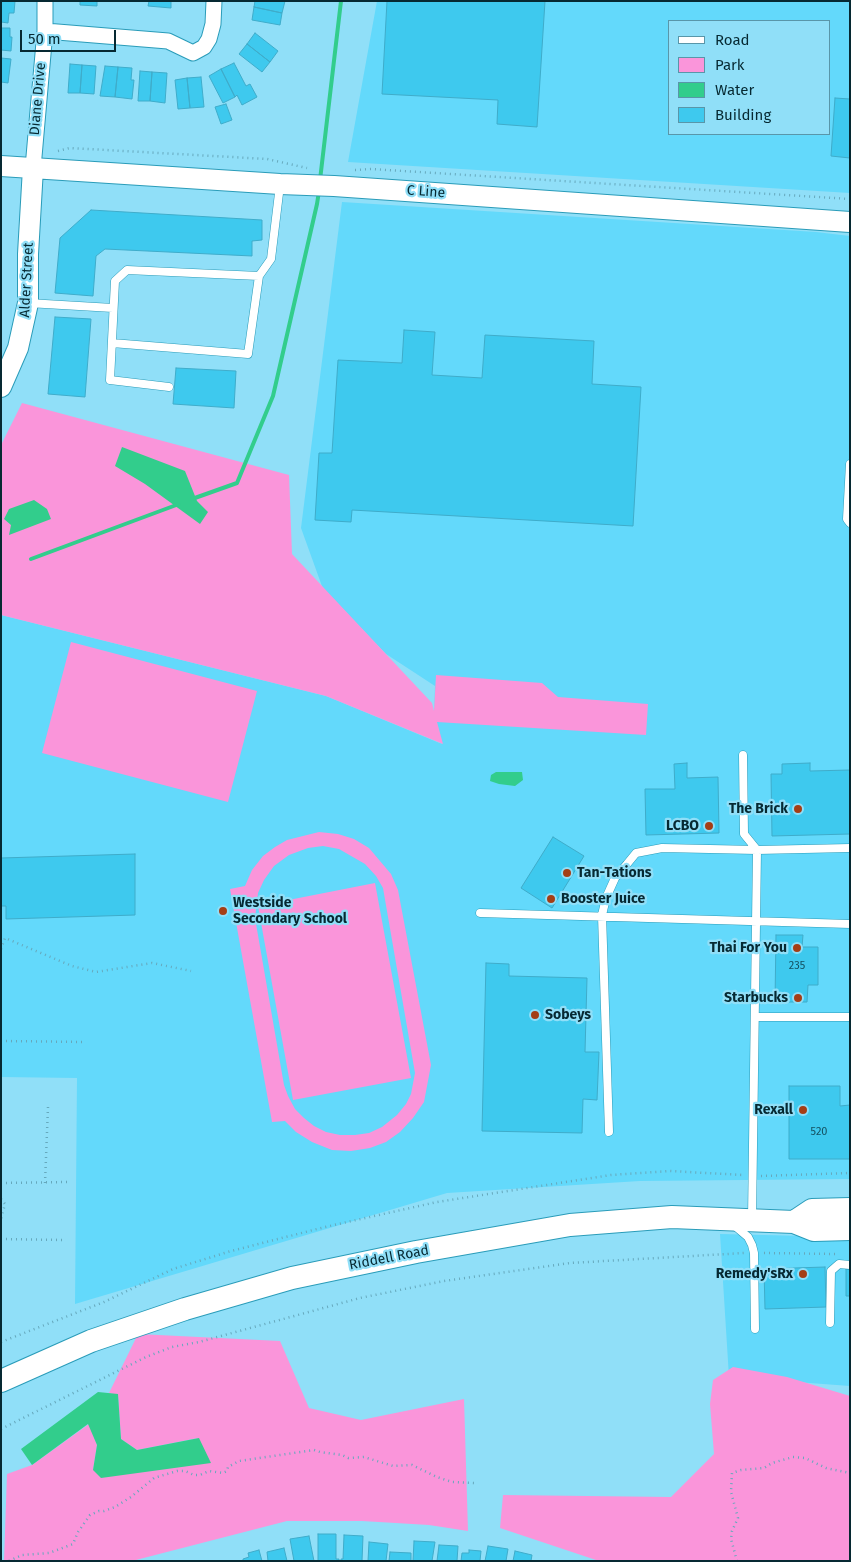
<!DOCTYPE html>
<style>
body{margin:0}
#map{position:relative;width:851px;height:1562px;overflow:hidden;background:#90dff8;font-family:"Fira Sans",sans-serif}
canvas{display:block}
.frame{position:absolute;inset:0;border:2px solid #062932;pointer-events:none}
.legend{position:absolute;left:668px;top:20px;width:162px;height:115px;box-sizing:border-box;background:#90dff8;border:1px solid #5996a9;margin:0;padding:6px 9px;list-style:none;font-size:15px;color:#062932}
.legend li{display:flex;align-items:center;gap:10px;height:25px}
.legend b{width:25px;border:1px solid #5996a9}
.scale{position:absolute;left:20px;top:30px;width:96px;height:22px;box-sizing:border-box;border:2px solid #062932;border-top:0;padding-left:6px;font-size:15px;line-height:18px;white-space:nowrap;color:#062932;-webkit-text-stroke:4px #90dff8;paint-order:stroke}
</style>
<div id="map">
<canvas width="851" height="1562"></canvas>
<div class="frame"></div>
<ul class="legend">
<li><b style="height:6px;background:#fff"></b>Road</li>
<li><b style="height:14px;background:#fa95da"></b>Park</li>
<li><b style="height:14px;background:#32cd8c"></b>Water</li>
<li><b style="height:14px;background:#3ec9ee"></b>Building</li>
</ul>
<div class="scale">50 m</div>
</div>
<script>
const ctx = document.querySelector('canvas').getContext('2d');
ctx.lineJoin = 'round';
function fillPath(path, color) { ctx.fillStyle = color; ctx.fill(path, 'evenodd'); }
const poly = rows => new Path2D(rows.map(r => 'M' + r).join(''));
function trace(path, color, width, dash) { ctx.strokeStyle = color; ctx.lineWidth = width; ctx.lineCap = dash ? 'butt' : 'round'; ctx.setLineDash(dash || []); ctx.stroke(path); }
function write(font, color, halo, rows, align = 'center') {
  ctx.font = font + ' "Fira Sans",sans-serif'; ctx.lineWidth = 4.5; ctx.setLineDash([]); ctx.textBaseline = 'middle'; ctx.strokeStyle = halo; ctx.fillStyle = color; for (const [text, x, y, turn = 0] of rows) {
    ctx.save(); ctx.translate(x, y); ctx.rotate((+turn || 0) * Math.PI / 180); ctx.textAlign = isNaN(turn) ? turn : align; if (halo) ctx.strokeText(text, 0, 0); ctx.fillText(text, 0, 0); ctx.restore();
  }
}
const built = poly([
 [377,1,850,1,850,193,348,162],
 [670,21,830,21,830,134,670,134],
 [342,202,816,232,850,236,850,1179,640,1181,447,1193,75,1304,77,1078,1,1077,1,615,326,696,442,744,434,722,435,686,386,654,323,589,301,528],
 [720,1234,850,1237,850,1386,729,1377]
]);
const green = poly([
 [22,403,289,475,292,554,432,703,434,711,436,675,542,683,558,697,648,704,646,735,437,722,443,744,326,696,1,615,1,445],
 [71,642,257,691,228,802,42,753],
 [319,832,338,834,354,839,369,848,391,874,398,890,431,1065,424,1102,413,1118,400,1132,386,1142,370,1148,351,1151,332,1150,312,1142,296,1132,285,1121,272,1122,230,889,245,886,252,870,263,856,275,847,287,840],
 [323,846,339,849,365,864,376,876,383,888,415,1073,411,1094,406,1104,397,1115,382,1127,369,1133,355,1135,340,1135,326,1132,314,1126,304,1118,295,1109,288,1096,284,1085,255,918,258,893,264,880,274,866,289,855,308,848],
 [375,883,411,1078,293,1100,258,906],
 [138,1334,280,1341,309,1408,361,1420,464,1399,468,1531,429,1525,362,1521,287,1521,132,1561,4,1561,7,1474,32,1465,89,1424,97,1445,93,1470,198,1438,137,1450,121,1439,118,1395,109,1393],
 [733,1367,787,1377,850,1396,850,1561,599,1561,500,1528,503,1495,671,1497,714,1454,710,1404,713,1380]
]);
const water = poly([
 [122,447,185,471,197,501,208,512,200,524,145,484,115,466],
 [34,500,47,509,51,519,9,535,11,525,4,519,9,509],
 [496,772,522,772,523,780,515,786,499,784,490,781,491,775],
 [98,1392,118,1394,121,1439,137,1450,199,1438,211,1463,101,1478,93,1470,97,1445,88,1424,32,1465,21,1449]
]);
const stream = poly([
 [320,180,341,1],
 [192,499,237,483,273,396,317,204,319,191],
 [31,559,179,504]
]);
const building = poly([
 [1,1,15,1,14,13,9,13,8,23,1,22,1,1],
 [80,1,97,1,97,6,80,5,80,1],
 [149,1,171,1,171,8,148,6,149,1],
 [255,1,285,1,282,13,254,7,255,1],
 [387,1,545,1,537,127,497,124,498,100,382,94,387,1],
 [254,7,282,13,280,25,252,20,254,7],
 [1,28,10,28,10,37,12,37,11,51,1,50,1,28],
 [255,33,278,51,270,62,247,44,255,33],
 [247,44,270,62,262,72,239,54,247,44],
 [1,58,11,59,8,83,1,82,1,58],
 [234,63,246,86,250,84,257,97,242,105,237,95,235,97,221,69,234,63],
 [70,64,82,65,80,93,68,93,70,64],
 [82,65,96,66,94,94,80,93,82,65],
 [105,66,118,67,115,97,100,96,105,66],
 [118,67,132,68,131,80,134,80,132,99,115,97,118,67],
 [221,69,235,97,223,103,209,76,221,69],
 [140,71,152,72,150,101,138,101,140,71],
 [152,72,167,73,165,103,150,101,152,72],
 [201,77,204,107,190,108,187,78,201,77],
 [187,78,190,108,178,109,175,80,187,78],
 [835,98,850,99,850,158,831,156,835,98],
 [226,104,232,120,221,124,215,107,226,104],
 [91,210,262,220,262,240,252,241,252,256,105,249,96,256,93,296,55,293,60,238,91,210],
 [55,317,91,319,85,397,48,394,55,317],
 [404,330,435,332,432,375,482,378,485,335,594,341,592,384,641,387,633,526,352,510,351,522,315,520,319,453,332,453,338,360,402,363,404,330],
 [176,368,236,371,234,408,173,404,176,368],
 [687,763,687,778,718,777,719,833,646,835,645,789,675,789,674,764,687,763],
 [810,763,810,771,850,770,850,834,772,836,771,774,782,774,782,764,810,763],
 [553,837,584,856,552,908,521,888,553,837],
 [135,854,135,915,6,919,6,906,1,906,1,858,135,854],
 [776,935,803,935,802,947,818,947,818,985,808,985,807,1002,775,1002,776,935],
 [486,963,509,964,509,976,587,978,585,1052,599,1052,597,1100,583,1099,582,1133,482,1131,486,963],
 [789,1086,840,1086,840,1106,850,1105,850,1159,789,1159,789,1086],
 [825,1267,826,1307,765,1309,764,1269,825,1267],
 [846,1269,850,1269,850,1296,846,1296,846,1269],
 [318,1534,336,1534,336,1559,339,1559,339,1561,318,1561,318,1534],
 [344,1535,363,1536,362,1561,341,1561,341,1559,343,1559,344,1535],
 [309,1536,314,1561,294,1561,290,1539,309,1536],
 [414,1541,435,1542,432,1561,413,1561,414,1541],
 [369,1542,388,1544,386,1561,368,1561,369,1542],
 [439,1545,458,1546,457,1561,437,1561,439,1545],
 [488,1546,508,1549,506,1561,485,1561,488,1546],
 [284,1548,287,1561,268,1561,267,1552,284,1548],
 [259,1550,262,1561,243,1561,243,1559,249,1557,248,1553,259,1550],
 [469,1550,481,1551,480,1561,461,1561,462,1553,469,1553,469,1550],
 [515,1551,532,1555,531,1561,513,1561,515,1551],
 [390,1552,411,1553,411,1561,389,1561,390,1552]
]);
const path = poly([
 [58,151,70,148,267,159,307,168],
 [355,170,371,169,850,199],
 [1,949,5,938,72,966,96,972,152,963,191,971],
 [1,1041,85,1042],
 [761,1176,850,1173],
 [1,1183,68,1182],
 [45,1183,48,1107],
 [1,1199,5,1204,1,1219],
 [1,1239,64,1240],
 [764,1253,836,1254],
 [1,1342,104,1302,173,1269,231,1251,325,1227,437,1202,611,1175,670,1171,743,1175],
 [1,1429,146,1357,172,1347,199,1342,360,1298,444,1281,570,1263,744,1253],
 [9,1561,22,1555,49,1553,73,1544,78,1532,90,1515,99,1511,104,1511,115,1507,131,1497,154,1478,177,1471,185,1471,194,1475,200,1475,209,1471,223,1473,227,1471,228,1467,239,1461,314,1450,320,1452,342,1455,348,1458,364,1457,393,1466,412,1465,437,1477,452,1482,474,1483],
 [737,1561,731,1539,732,1531,738,1518,731,1492,732,1473,741,1470,764,1468,772,1463,793,1457,805,1458,826,1468,850,1473]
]);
const lane = poly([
 [28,303,113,308],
 [112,343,248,354,259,276,271,259,280,185],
 [169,387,110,380,115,281,127,270,259,276],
 [850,464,847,519,850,523],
 [743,755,744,834,757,850,752,1219],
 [480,913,850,924],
 [756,1017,850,1017],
 [609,1132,602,915,606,898,615,878,627,864,636,853,662,848,757,850,850,848],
 [735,1226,748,1237,752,1245,754,1253,755,1329],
 [830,1323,831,1271,839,1264,850,1265]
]);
const street = poly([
 [45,31,168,41,193,53,204,47,209,39,213,24,214,1],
 [33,168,45,31,45,1]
]);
const secondary = poly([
 [1,166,280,184,334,186,850,222],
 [1,387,18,348,28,303,28,254,33,168]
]);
const primary = poly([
 [794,1222,812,1210,850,1209],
 [1,1381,91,1341,185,1309,292,1278,416,1252,570,1225,672,1217,794,1222,814,1230,850,1229]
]);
const markers = [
 [798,809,5,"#a43e15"],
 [709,826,5,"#a43e15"],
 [567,873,5,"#a43e15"],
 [551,899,5,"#a43e15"],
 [223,911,5,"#a43e15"],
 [797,948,5,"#a43e15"],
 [798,998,5,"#a43e15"],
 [535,1015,5,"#a43e15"],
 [803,1110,5,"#a43e15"],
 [803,1274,5,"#a43e15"]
];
const numberNames = [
 ["235",797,966],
 ["520",819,1132]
];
const streetNames = [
 ["Diane Drive",38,99,-85],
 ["C Line",426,192,4],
 ["Alder Street",27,280,-87],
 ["Riddell Road",389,1258,-11]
];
const poiNames = [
 ["The Brick",788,809],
 ["LCBO",699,826],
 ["Tan-Tations",577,873,"left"],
 ["Booster Juice",561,899,"left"],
 ["Westside",233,903,"left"],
 ["Secondary School",233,919,"left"],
 ["Thai For You",787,948],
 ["Starbucks",788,998],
 ["Sobeys",545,1015,"left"],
 ["Rexall",793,1110],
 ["Remedy'sRx",793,1274]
];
fillPath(built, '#63d9fb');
fillPath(green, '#fa95da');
fillPath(water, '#32cd8c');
trace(stream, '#32cd8c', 4);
fillPath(building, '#3ec9ee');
trace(building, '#3facca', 1);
trace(lane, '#2a9cb9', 9);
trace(street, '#2a9cb9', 17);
trace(secondary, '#2a9cb9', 22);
trace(primary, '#2a9cb9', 24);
trace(path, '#66a8bc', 2.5, [1, 4]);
trace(lane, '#fff', 8);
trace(street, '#fff', 15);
trace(secondary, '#fff', 20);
trace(primary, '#fff', 22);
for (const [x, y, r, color] of markers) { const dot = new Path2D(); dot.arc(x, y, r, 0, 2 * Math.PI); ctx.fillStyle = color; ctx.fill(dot); trace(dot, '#90dff8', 2); }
write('11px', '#145161', null, numberNames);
write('14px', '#062932', '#90dff8', streetNames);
write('bold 14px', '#062932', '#90dff8', poiNames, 'right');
</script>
